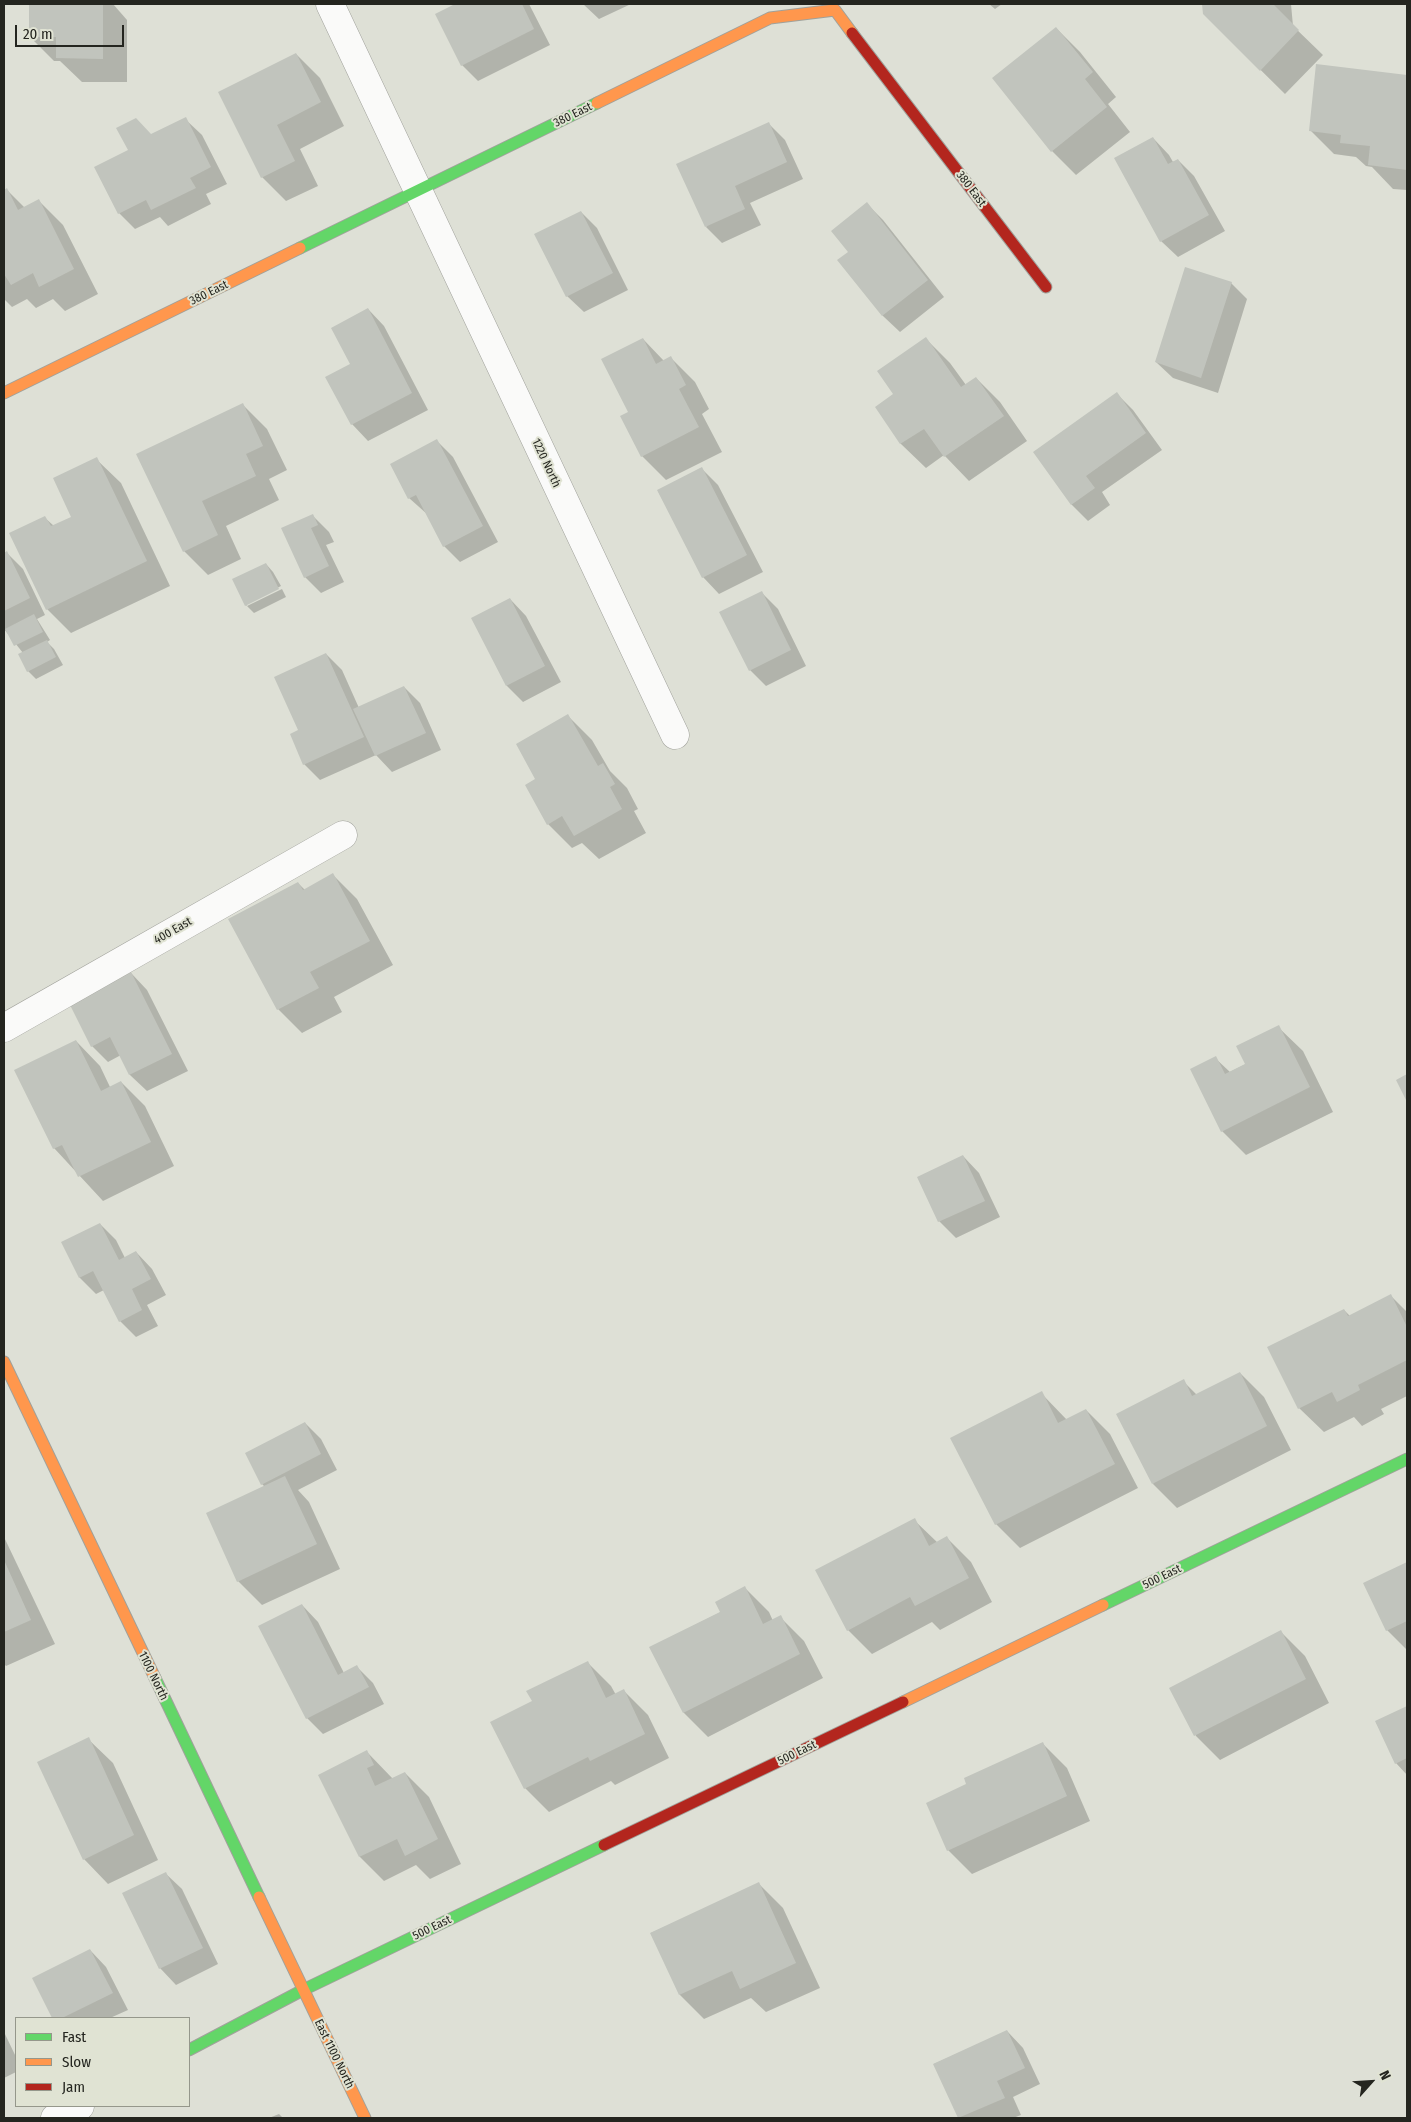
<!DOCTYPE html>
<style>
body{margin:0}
#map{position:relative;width:1411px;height:2122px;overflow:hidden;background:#dee0d6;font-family:"Fira Sans Condensed",sans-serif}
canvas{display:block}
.frame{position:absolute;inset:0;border:5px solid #24251f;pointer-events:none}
.legend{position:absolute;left:15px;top:2017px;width:175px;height:90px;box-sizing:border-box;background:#e0e3d3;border:1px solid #95978b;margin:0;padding:6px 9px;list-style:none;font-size:15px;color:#24251f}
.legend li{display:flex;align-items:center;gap:10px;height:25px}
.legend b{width:25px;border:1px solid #95978b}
.north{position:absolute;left:1346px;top:2057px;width:50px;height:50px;-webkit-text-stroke:4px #e0e3d3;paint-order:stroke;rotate:64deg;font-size:14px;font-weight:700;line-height:20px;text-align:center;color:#24251f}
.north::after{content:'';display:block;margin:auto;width:18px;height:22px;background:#24251f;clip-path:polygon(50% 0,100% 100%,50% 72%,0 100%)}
.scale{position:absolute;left:15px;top:25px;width:109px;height:22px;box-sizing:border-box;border:2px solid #24251f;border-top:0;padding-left:6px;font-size:15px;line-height:18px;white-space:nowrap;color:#24251f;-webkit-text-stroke:4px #e0e3d3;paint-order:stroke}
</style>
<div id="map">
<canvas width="1411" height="2122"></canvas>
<div class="frame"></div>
<ul class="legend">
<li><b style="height:6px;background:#63d668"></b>Fast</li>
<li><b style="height:6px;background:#ff974d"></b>Slow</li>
<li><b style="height:6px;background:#b3261e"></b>Jam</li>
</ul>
<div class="north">N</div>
<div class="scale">20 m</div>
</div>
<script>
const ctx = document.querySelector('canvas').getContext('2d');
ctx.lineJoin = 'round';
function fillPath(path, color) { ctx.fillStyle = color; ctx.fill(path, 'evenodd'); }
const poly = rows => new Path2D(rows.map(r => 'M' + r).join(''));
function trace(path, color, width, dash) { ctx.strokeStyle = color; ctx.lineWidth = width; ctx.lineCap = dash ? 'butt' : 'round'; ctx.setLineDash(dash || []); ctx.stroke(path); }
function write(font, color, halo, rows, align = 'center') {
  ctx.font = font + ' "Fira Sans Condensed",sans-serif'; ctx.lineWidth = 4; ctx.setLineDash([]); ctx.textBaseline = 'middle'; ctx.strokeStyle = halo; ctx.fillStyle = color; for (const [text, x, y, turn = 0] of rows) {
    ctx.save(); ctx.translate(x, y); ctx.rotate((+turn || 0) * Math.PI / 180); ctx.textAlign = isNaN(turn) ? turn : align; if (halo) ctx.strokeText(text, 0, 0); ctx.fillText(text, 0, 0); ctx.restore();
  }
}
const shadow = poly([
 [30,4,113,4,127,20,127,82,82,82,60,61,54,61,30,37],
 [458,4,529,4,550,45,478,81,462,65,437,15],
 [583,4,631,4,599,19],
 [989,4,1002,4,995,9],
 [1203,4,1291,4,1293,26,1323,55,1285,94,1204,14],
 [1056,28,1080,52,1116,97,1108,104,1130,132,1076,175,1052,151],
 [296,54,320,78,344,126,300,149,318,186,286,201,262,177],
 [1317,66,1407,76,1407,190,1393,189,1372,167,1366,166,1356,157,1334,154,1310,130],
 [185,119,202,135,227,184,206,194,211,204,168,226,160,217,135,229,119,213,130,151,152,135],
 [769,124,785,140,803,179,750,203,761,225,722,243,706,227],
 [1153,138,1169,155,1173,162,1178,160,1194,176,1225,231,1178,257,1161,241],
 [7,190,25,208,39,201,63,225,98,294,65,311,53,299,36,308,27,299,12,307,4,299,4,191],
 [867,204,883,220,944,297,900,332,883,316,839,260,849,252],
 [581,212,597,228,628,290,584,312,567,296],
 [1231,283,1247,299,1218,393,1173,378,1156,362],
 [368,309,384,326,428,410,368,441,352,424,351,364],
 [643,339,664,361,671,358,695,382,709,409,702,414,722,452,666,480,642,456],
 [926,339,950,363,966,385,976,378,1000,402,1027,441,969,481,944,455,926,468,901,444,876,407,895,395],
 [1117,394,1133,410,1162,450,1102,492,1110,505,1088,521,1072,505,1034,452],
 [243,405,267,429,287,470,269,479,279,500,226,526,241,559,208,575,184,551,138,454],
 [437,441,453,457,498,542,460,562,444,546,427,514,409,498],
 [96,459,121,483,170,586,71,633,47,609,45,518,54,526,72,518],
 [701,468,718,485,763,572,719,594,703,577,658,491],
 [312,515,329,532,334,542,326,545,344,582,321,593,305,577],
 [7,553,23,569,45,615,37,619,50,640,47,642,54,649,63,665,36,679,28,671,23,653,4,629,4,554],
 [266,564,273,572,281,586,247,603,247,606,246,605],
 [282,589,286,597,254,613,247,606],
 [761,592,778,609,806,666,766,686,750,670],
 [510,599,526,616,561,682,523,702,507,686],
 [326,654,342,670,359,708,404,687,420,703,441,750,392,772,376,755,320,780,304,764,300,730],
 [568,716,592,740,610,771,627,788,638,809,634,811,646,833,599,859,582,843,572,848,548,824,537,780],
 [333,875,357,899,393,965,334,997,342,1012,302,1033,278,1009,298,883,305,890],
 [131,973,147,990,188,1071,147,1091,130,1075,121,1055,108,1062,92,1046],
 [1278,1027,1303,1051,1333,1112,1246,1155,1222,1131,1215,1058,1230,1072,1246,1064],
 [76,1041,100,1066,110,1087,121,1082,145,1106,174,1166,103,1201,54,1148],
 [963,1156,979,1173,1000,1217,956,1238,939,1221,919,1178],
 [100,1224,116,1240,125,1258,136,1252,152,1269,166,1295,147,1305,158,1326,136,1337,120,1321,104,1290,96,1294,80,1278,63,1243],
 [1391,1296,1407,1312,1407,1396,1381,1409,1384,1414,1362,1426,1354,1417,1324,1432,1299,1408,1344,1310,1350,1316],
 [1240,1373,1264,1397,1291,1450,1177,1508,1153,1484,1183,1381,1197,1395],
 [1041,1393,1067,1420,1086,1410,1110,1434,1138,1488,1020,1548,996,1524],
 [305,1423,321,1439,337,1470,298,1490,309,1502,340,1569,262,1605,238,1581,265,1487,262,1484],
 [914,1520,938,1543,947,1538,971,1562,992,1602,940,1630,932,1622,872,1654,848,1630],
 [4,1537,55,1644,6,1666,4,1664],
 [1407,1563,1407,1650,1387,1630,1365,1584],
 [745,1588,769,1612,773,1621,780,1617,804,1641,823,1678,708,1737,684,1713,651,1647,721,1612],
 [302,1605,318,1622,344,1673,357,1667,373,1683,384,1704,323,1734,307,1718],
 [1281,1632,1305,1656,1329,1703,1220,1760,1196,1736,1171,1688],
 [587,1662,611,1686,616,1695,624,1691,648,1715,669,1758,615,1785,611,1781,549,1812,525,1788,533,1702],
 [1407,1707,1407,1775,1396,1763,1376,1722],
 [88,1739,113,1763,158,1860,108,1884,84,1859],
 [1042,1743,1067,1768,1090,1821,972,1874,948,1850,968,1785],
 [367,1752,393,1779,405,1773,429,1797,461,1864,430,1879,416,1865,384,1881,360,1857,320,1775],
 [165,1873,182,1889,218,1964,176,1985,160,1968],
 [759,1884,783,1908,820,1988,766,2012,751,1998,704,2019,680,1995,651,1933],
 [90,1950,106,1967,128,2010,110,2018,54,2018,34,1978],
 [1007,2031,1023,2048,1040,2084,1013,2097,1021,2115,1013,2118,959,2118,934,2064],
 [4,2032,16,2057,16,2072,4,2078],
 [279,2114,283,2118,269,2118]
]);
const building = poly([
 [29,4,103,4,103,59,56,58,56,37,29,37],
 [455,4,522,4,534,29,461,66,435,14],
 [1202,4,1273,4,1299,30,1260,71,1203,14],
 [1056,27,1093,72,1085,79,1107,107,1051,152,992,78],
 [296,53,321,102,277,125,295,161,261,178,218,92],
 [1316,64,1407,75,1407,170,1368,165,1370,146,1340,143,1341,135,1309,131],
 [186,117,211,167,190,178,196,188,151,210,146,200,118,214,94,167,128,150,116,128,136,118,151,134],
 [769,122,787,162,735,186,745,209,705,227,676,164],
 [1153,137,1168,164,1178,159,1209,215,1160,242,1114,158],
 [7,188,18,210,39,199,74,269,39,287,33,273,11,285,4,274,4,190],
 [867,202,928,280,882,316,837,260,848,252,831,231],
 [581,211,613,273,566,297,534,234],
 [1185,267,1232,282,1201,378,1155,362],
 [368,308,412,393,351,425,325,377,350,364,331,328],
 [926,337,961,387,976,377,1004,416,944,457,924,429,900,444,875,407,893,394,877,371],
 [643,338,656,364,671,356,686,385,679,389,699,427,641,457,620,416,628,412,601,359],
 [1117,392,1146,433,1086,476,1095,488,1071,505,1033,452],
 [243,403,263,446,246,454,256,476,202,501,218,535,183,552,136,454],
 [437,439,483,526,443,547,416,495,408,499,390,464],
 [97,457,147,561,46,610,9,533,45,516,51,526,71,517,53,478],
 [702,467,747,555,702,578,657,490],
 [313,514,318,525,311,528,329,566,304,578,281,528],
 [7,551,30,598,4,611,4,553],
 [266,563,279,589,245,606,232,579],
 [762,591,791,650,749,671,719,612],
 [510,598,545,666,506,686,471,618],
 [34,614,43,632,14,646,5,629],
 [47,640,56,657,27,672,18,654],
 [326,653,364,737,303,765,290,734,298,730,274,677],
 [404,686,426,733,375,756,353,709],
 [568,714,598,766,603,763,615,784,610,787,622,809,574,836,562,816,547,825,525,785,535,779,516,744],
 [333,873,370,941,310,972,319,988,277,1010,228,919,298,882,303,890],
 [131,972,172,1054,129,1075,110,1037,91,1047,69,1003],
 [1279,1025,1310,1087,1221,1132,1190,1069,1216,1056,1225,1074,1245,1064,1236,1046],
 [76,1040,101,1091,121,1081,151,1142,78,1177,62,1145,53,1149,14,1070],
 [1407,1074,1407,1102,1396,1080],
 [963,1155,985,1201,938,1222,917,1177],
 [100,1223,119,1260,136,1251,151,1279,132,1289,142,1310,119,1322,93,1271,79,1278,61,1242],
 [1391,1294,1407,1327,1407,1360,1358,1385,1360,1390,1337,1402,1332,1392,1298,1409,1267,1347,1344,1309,1348,1316],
 [1240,1372,1267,1426,1152,1484,1116,1414,1184,1379,1192,1396],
 [1042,1391,1058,1423,1086,1409,1115,1464,995,1525,950,1438],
 [305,1422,321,1454,261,1485,245,1453],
 [285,1476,317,1544,237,1582,206,1513],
 [915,1518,929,1546,947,1536,969,1578,915,1606,910,1597,847,1631,815,1570],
 [4,1560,31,1620,4,1632],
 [1407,1562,1407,1621,1386,1631,1363,1583],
 [745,1586,763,1624,781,1615,800,1654,683,1713,649,1647,720,1612,715,1602],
 [302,1604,338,1675,357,1665,369,1687,306,1719,258,1626],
 [1281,1630,1306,1679,1194,1736,1169,1688],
 [588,1661,606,1698,624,1689,645,1734,590,1761,588,1757,524,1789,490,1722,532,1701,526,1691],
 [1407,1706,1407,1758,1395,1764,1375,1721],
 [89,1737,134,1835,83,1860,37,1762],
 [1043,1742,1067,1796,947,1851,926,1803,966,1784,964,1778],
 [367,1750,374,1765,367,1768,375,1786,405,1772,438,1839,405,1856,397,1839,359,1857,318,1775],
 [166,1872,203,1948,159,1969,122,1893],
 [759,1882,796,1963,740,1989,732,1971,679,1995,650,1933],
 [90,1949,113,1993,62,2018,52,2018,32,1978],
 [1007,2030,1025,2068,997,2081,1005,2098,958,2118,933,2064]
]);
const street = poly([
 [330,4,675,735],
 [4,1028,343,835],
 [55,2118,80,2106]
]);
const fast = poly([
 [300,248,597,103],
 [1103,1605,1407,1459],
 [155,1678,259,1897],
 [189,2050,303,1990,604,1845]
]);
const slow = poly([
 [597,103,770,18,835,10,852,33],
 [4,393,300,248],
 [4,1362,155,1678],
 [903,1702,1103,1605],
 [259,1897,365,2118]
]);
const jam = poly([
 [852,33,1046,287],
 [604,1845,903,1702]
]);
const streetNames = [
 ["380 East",573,115,-26],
 ["380 East",971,189,53],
 ["380 East",209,293,-26],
 ["1220 North",546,463,65],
 ["400 East",173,931,-30],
 ["500 East",1162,1577,-26],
 ["1100 North",153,1676,64],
 ["500 East",797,1753,-26],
 ["500 East",432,1928,-26],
 ["East 1100 North",334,2054,64]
];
fillPath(shadow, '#0003');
fillPath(building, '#c1c4bd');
trace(street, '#a0a19b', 29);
trace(fast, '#a0a19b', 13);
trace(slow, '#a0a19b', 13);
trace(jam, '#a0a19b', 13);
trace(street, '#fafaf9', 28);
trace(fast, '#63d668', 11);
trace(slow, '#ff974d', 11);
trace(jam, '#b3261e', 11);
write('12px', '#24251f', '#e0e3d3', streetNames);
</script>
